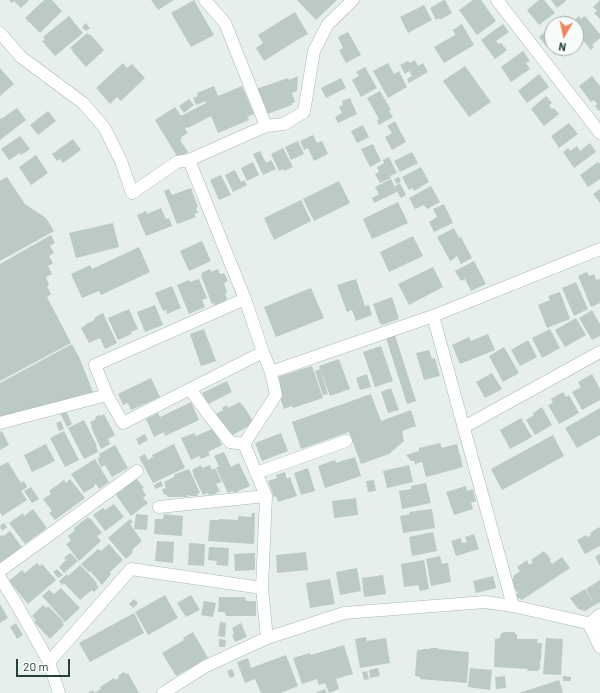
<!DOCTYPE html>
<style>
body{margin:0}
#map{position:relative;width:600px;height:693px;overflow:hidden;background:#e6efeb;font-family:Barlow,sans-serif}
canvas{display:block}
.north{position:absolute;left:544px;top:16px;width:40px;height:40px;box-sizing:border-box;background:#f7fbf9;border:1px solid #a3b1ad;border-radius:50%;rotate:189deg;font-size:11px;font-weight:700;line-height:16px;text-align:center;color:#24423a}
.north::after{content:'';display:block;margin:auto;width:14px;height:18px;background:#f4845f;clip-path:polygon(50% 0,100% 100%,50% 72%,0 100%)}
.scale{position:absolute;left:16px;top:659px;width:54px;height:18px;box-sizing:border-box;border:2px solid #24423a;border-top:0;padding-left:5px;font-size:12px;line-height:14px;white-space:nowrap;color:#24423a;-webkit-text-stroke:3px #f7fbf9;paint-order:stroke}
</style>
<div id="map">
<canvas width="600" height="693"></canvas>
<div class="north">N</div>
<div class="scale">20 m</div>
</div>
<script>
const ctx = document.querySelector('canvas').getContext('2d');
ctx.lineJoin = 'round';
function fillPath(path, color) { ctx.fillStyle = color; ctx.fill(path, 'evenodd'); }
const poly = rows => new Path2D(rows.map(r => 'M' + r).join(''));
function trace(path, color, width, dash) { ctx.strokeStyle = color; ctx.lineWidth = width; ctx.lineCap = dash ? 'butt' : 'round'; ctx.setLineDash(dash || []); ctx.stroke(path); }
const building = poly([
 [9,0,29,0,21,8,14,1,12,3],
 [44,0,52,0,62,11,40,33,25,18],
 [151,0,174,0,158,10],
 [194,0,214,35,191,47,171,13],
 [297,0,337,0,316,20],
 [444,0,445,0,452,13,440,20,439,18,436,20,430,8],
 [473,0,481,0,496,21,477,35,459,10],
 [539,0,544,0,555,13,539,25,527,10],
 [551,0,565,0,566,1,557,8],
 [600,0,600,19,594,13,597,11,593,7],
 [424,5,432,20,408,33,400,17],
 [295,12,308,34,297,40,264,61,256,48,263,43,258,35],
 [69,16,83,33,55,56,42,41,45,40,43,37],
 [579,16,581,19,585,16,600,34,600,38,592,45,594,47,591,50,576,32,576,24,570,24],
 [86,23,90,28,86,31,82,27],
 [462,24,474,45,444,63,434,47,455,35,453,30],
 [503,24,509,32,496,41,499,44,501,43,507,50,495,59,481,40],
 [552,26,552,48,556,48,553,50,548,44,546,46,539,37],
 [348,32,361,55,346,63,339,50,343,48,338,37],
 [87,33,89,35,90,34,104,50,86,67,72,51,73,50,70,48],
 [523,51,530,61,526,63,530,69,511,82,501,67],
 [415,60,418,66,423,63,428,72,409,83,407,79,412,76,409,71,405,74,400,65,408,61,410,63],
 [123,63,127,68,132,64,145,78,121,101,117,97,110,104,96,88],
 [388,63,394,74,399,71,407,87,388,98,373,71],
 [465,66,491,102,469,117,443,81],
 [365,67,377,88,361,97,352,80,359,76,356,72],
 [0,68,14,84,0,96],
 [539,74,549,87,527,103,518,91],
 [298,76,297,91,292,93,295,102,292,103,292,105,267,114,264,103,262,104,256,89,288,78,289,80],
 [592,76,600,86,600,110,599,111,595,106,597,104,594,100,591,102,579,86],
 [341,78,346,88,326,98,321,88],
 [214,86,218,96,242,86,254,114,247,117,249,120,218,133,211,116,188,128,187,127,185,129,188,133,181,137,182,139,180,140,188,152,178,158,155,120,175,107,181,116,206,103,206,101,196,105,193,98,198,96,197,93],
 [380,91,391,110,389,111,393,117,379,125,377,120,379,119,367,98],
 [546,96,552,103,549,105,552,109,554,108,559,114,544,126,531,109],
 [350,98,357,114,338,123,335,117,342,113,339,107,343,105,342,101],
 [189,99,194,105,184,113,179,106],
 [17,108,26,120,0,140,0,118,1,119],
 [48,111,56,121,38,135,30,125],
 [395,121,406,142,392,150,385,137,392,133,387,126],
 [569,123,578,134,559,148,551,136],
 [363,125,369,137,357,143,351,131],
 [313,135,317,143,322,141,328,154,314,161,308,148,304,150,300,141],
 [20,136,30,149,21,155,20,153,9,160,1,149],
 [73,139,81,150,63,163,60,159,57,161,52,154],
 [298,141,304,154,291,160,285,147],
 [590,143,596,152,574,168,563,152,568,148,570,151,577,146,580,151],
 [373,144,381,161,370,167,361,149],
 [283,148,293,167,284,171,283,169,279,171,271,154],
 [260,151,266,163,271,160,276,169,263,175,253,154],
 [412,152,418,163,400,172,394,161],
 [36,155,48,173,31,185,19,167],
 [389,157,397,173,390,176,391,178,380,183,375,174,379,172,377,167,384,163,383,160],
 [253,162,259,175,247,181,241,168],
 [598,162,600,164,600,179,588,187,580,175],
 [421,167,429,182,414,191,412,188,409,190,402,177],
 [235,170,241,182,244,180,247,185,233,192,225,175],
 [221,175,231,195,219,200,210,180],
 [7,177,25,204,46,218,54,231,0,261,0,181],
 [399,177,401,181,397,184,394,179],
 [391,179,397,192,374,203,372,198,379,194,375,187],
 [339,181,350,203,314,221,303,199],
 [400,183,406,195,401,198,394,187],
 [431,186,440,202,427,209,424,205,415,209,409,198],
 [191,188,198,207,196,208,198,213,194,214,196,217,177,224,164,191,169,189,172,195],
 [600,189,600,203,593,194],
 [301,200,311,221,274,240,264,218],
 [398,202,408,223,372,239,363,219],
 [444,204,453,223,434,232,429,222,437,217,433,209],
 [161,208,166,219,169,218,172,226,146,236,137,215,146,211,147,214],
 [113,223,119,247,76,258,69,233],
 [454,228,459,238,461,237,472,258,461,264,457,256,454,258,454,259,450,261,437,237],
 [51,235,55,243,50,246,54,253,49,256,53,263,48,266,52,274,46,277,49,285,47,286,51,294,47,297,71,343,0,381,0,264],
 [413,236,423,256,389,272,380,252],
 [202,241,211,261,189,271,180,251],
 [139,247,150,272,101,295,99,291,82,298,71,274,90,265,92,269],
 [474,261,486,284,471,291,465,279,461,281,455,271],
 [433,267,443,287,409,305,398,284],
 [210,269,211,272,218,269,220,274,224,273,228,281,224,283,227,292,225,294,227,298,226,299,227,301,215,306,214,303,212,304,201,276,202,275,201,273],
 [587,272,589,276,594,274,596,280,600,279,600,303,591,307,578,276],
 [199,279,207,298,202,300,205,307,189,314,177,285,189,280,190,282],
 [356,279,365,306,369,305,372,315,356,321,352,310,347,312,337,285],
 [576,282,588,309,574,316,562,288],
 [172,286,181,308,167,314,166,310,163,311,155,293],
 [311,288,324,318,276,337,264,307],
 [560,292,570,319,547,328,538,305,550,300,548,296],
 [392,297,399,319,382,325,381,323,380,324,373,304],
 [155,305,163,325,145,332,137,312],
 [129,309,138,329,131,332,132,334,118,340,108,318],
 [592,310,600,324,600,336,592,340,579,318],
 [103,313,117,343,105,349,100,338,89,343,81,328,86,325,86,324,95,320,94,318],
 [576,318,586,335,565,347,555,330],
 [204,329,216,361,201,366,190,334],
 [550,329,560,348,542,358,532,338],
 [488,334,495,350,460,364,452,345,469,337,471,341],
 [395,335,416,401,407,404,386,338],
 [528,340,537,357,520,366,511,350],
 [72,344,80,359,93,392,0,418,0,383],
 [381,346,393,381,375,387,363,352],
 [504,347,519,373,503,382,489,356],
 [429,350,432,359,435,358,440,376,424,380,416,353],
 [339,359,350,389,330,396,319,366],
 [312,366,323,398,293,408,292,406,284,409,276,385,280,383,278,377],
 [320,369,328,394,323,395,315,371],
 [492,373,502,389,485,398,476,382],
 [367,374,371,387,360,390,356,378],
 [592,374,600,389,600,400,582,410,572,392,581,387,578,382],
 [151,378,160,397,131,410,128,403,123,405,118,394],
 [227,381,232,392,208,404,202,393],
 [391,388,399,410,388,413,381,392],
 [563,392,566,397,569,395,579,413,559,424,548,405,553,403,551,399],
 [371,394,381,421,411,410,416,426,402,431,404,441,389,454,361,464,349,432,301,449,292,422],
 [191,402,199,420,165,436,164,432,154,437,146,419,158,413,160,417],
 [240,402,242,406,243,405,254,423,229,437,214,415,223,410,222,408,227,405,228,408],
 [542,407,552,425,535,435,526,420,534,415,533,413],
 [600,408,600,435,577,448,565,428],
 [66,411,72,424,67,427,60,413],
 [104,414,115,435,108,439,110,444,101,449,91,427,92,426,90,422,96,419,95,417,100,415,101,416],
 [521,418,532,437,510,449,500,430],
 [84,420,97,446,96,446,98,452,84,459,68,428],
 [61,421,64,429,59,431,56,423],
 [214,428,222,445,208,452,210,455,201,459,199,456,191,460,181,438,194,433,196,436],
 [2,431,9,445,0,450,0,432],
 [64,431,79,460,65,467,50,438],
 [281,433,288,451,262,461,255,443],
 [145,434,148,440,139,445,136,439],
 [553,435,564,456,502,490,491,469],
 [440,443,442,448,457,444,463,467,426,477,422,462,415,464,414,461,411,461,406,455,419,451,419,448],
 [46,444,55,461,32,472,24,455],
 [174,444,185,468,153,483,139,457,145,454,148,460,153,457,152,455],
 [115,445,128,468,112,477,105,465,101,467,97,458,100,457,99,454],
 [224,452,231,467,239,463,250,486,234,493,233,491,228,493,216,468,219,466,214,456],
 [355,457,361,476,325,488,318,466,335,460,336,463],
 [95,459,109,482,99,489,96,484,94,485,95,486,84,493,71,474],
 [8,462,21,483,24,481,27,487,21,491,27,500,2,516,0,512,0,466],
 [201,465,202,468,210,465,212,470,215,468,222,482,216,484,220,491,216,493,216,494,209,495,208,493,203,495,193,474,194,474,192,470],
 [409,465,413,482,387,488,383,471],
 [308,468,315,491,301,495,294,473],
 [189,469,200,493,197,494,198,496,190,496,189,495,187,495,188,497,168,497,166,494,164,495,162,489,166,488,164,482,174,477,174,475,175,474],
 [285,472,287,479,290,477,297,496,278,502,276,496,274,497,268,481,277,478,276,475],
 [136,478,144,488,142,489,146,495,143,498,148,503,131,516,116,495,117,494,116,493,124,489,123,487],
 [70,479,85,498,55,520,49,513,52,511,43,499,51,494,49,491,64,480,66,483],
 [374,480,376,491,368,492,366,481],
 [161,481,163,486,155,489,154,485],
 [426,483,431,503,402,509,399,491,411,489,411,486],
 [466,486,467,491,473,489,476,501,471,503,473,509,454,515,446,492],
 [31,487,39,499,32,503,24,491],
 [356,498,358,515,334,518,332,501],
 [114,504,124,517,105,531,93,515,103,508,105,510],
 [33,509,47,528,25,544,9,523,23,513,24,516],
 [432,509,435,528,403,533,400,516,410,514,409,512],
 [252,513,255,513,254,544,208,541,210,520,219,520,219,519,238,520,238,516,251,517],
 [136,514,148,515,147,530,134,529],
 [164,514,183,516,182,536,154,534,155,519,163,519],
 [88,517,90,519,91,519,102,533,97,536,101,541,79,561,66,544,71,541,68,536,75,530,74,528],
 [130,519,133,522,130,524,142,541,132,550,133,552,126,559,108,538],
 [4,523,7,527,2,531,0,526],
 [599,527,600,529,600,546,585,554,577,540,586,535,587,537,591,535,590,533],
 [10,531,22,547,0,563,0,536,2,535,3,536],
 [433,532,437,551,412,556,409,537],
 [474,534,479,549,456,556,451,541,461,538,462,543,467,542,465,537],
 [157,541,174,542,173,563,155,561],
 [189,543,205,544,204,566,188,565],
 [109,544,123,560,110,572,111,574,102,585,90,571,89,572,81,564,98,549,101,551],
 [209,547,229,548,228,566,216,565,217,561,208,560],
 [544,551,546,554,547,554,551,560,550,561,552,564,562,557,570,568,522,600,519,598,518,599,515,595,518,593,510,581,514,578,513,576,520,571,517,567,527,560,529,565,533,562,531,560],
 [306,552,308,570,277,573,276,555],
 [70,553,78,561,64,573,59,567,66,560,64,558],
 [255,553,255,570,235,571,234,554],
 [600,554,600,566,595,557],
 [440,556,442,564,448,563,451,582,431,586,426,559],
 [424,560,429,589,420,591,418,585,404,587,401,564],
 [37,563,40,566,42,564,56,580,28,604,9,581,22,570,25,573],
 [80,565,89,574,97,583,96,584,99,587,94,592,92,590,80,600,64,583,62,585,59,581,67,574,68,576],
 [357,568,361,591,340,595,336,572],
 [57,569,63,575,58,578,53,572],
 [383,575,386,594,364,597,362,578],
 [493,576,496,588,476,593,473,581],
 [330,579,335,604,310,608,306,583],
 [600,580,600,602,595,605,586,589],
 [61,588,80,608,65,622,42,596,49,590,54,594],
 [585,589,595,605,585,611,578,609,570,598],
 [165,595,178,618,148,635,135,612],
 [191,595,200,610,186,617,177,603],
 [219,597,245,597,246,601,256,601,256,616,226,616,225,612,218,612],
 [134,599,138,603,133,608,129,604],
 [204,601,216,603,213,617,201,615],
 [0,604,8,618,0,623],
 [43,605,46,608,48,606,64,622,62,623,64,625,50,639,34,622,36,620,32,616],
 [134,613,144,633,90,662,79,643],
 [220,622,226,623,225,637,218,636],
 [16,623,23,635,17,639,10,627],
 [241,623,247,637,235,642,232,635,234,634,232,628],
 [193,632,208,658,176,676,162,653,184,640,183,638],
 [503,632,515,632,515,634,517,634,517,639,538,639,537,643,542,643,541,660,540,661,540,669,539,669,538,671,527,671,528,669,494,667,495,639,500,638,501,633,503,633],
 [366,637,367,641,386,638,390,663,360,668,355,639],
 [546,638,563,639,561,675,543,674],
 [219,639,226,640,225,647,219,647],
 [344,645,353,674,336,679,339,689,329,693,325,683,319,685,317,679,302,684,293,658,310,653,311,655],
 [430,648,438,648,438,649,469,652,467,683,420,679,420,677,415,676,417,650,422,650,422,649,430,649],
 [286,655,298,686,281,693,261,693,255,679,245,683,237,662,248,658,251,668],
 [378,668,380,676,370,678,369,670],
 [470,668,492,670,490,690,468,687],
 [232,669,235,676,230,678,227,671],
 [367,671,369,679,364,680,362,672],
 [124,672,126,674,128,673,139,693,88,693,93,690,94,693,101,689,100,687,114,678,115,680,119,678,118,676],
 [505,676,506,688,496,689,495,677],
 [563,676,571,677,571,681,563,681],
 [559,680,563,693,519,693],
 [325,689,327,693,315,693]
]);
const minor = poly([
 [205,0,225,23,266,126],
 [497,0,600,133],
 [0,33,21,57,83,103,104,127,121,161,132,193,177,162,189,160],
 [245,299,95,365,107,395,123,423,190,389,263,352],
 [433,316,513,606],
 [271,372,433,316,600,249],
 [190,389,211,418,230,442,244,444],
 [0,423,107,395],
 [464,427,600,352],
 [256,473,346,441],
 [159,507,266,496],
 [0,571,137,471],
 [0,578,17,605,49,662,59,693],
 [589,624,600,647],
 [589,624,600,615],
 [267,638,262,588,266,496,244,444,276,395,271,372,263,352,245,299,189,160,266,126,284,124,304,112,314,51,328,24,353,0],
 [49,662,131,569,262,588],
 [163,693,206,666,267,638,344,613,485,602,513,606,600,626]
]);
fillPath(building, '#bbcac4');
trace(minor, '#a8b8b2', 13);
trace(minor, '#fff', 12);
</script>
